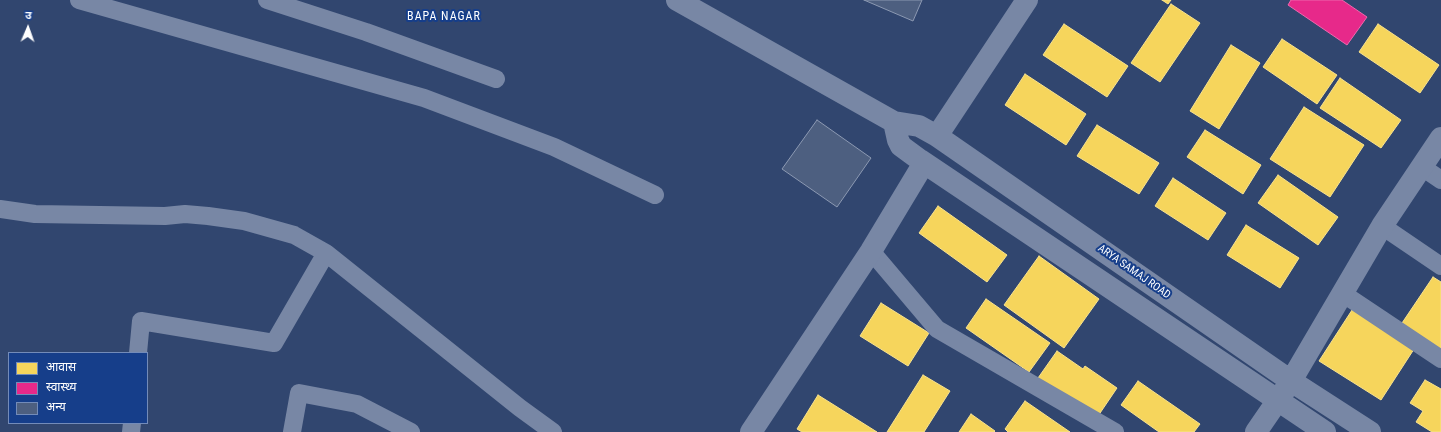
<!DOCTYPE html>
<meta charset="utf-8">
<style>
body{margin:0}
#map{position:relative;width:1441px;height:432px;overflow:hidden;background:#31466f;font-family:"Roboto Condensed","Noto Sans Devanagari",sans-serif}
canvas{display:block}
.legend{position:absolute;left:8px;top:352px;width:140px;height:72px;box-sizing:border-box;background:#163e8a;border:1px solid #738bb9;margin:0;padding:5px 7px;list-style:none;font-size:12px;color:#fff}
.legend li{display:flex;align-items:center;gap:8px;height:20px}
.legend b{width:20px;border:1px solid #738bb9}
.north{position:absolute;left:8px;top:8px;width:40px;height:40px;-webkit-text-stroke:3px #163e8a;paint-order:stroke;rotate:2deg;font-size:11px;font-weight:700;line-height:16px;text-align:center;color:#fff}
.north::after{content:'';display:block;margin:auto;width:14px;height:18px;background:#fff;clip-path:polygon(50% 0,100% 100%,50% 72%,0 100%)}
</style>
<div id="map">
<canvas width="1441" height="432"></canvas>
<ul class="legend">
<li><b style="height:11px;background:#f6d55c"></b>आवास</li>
<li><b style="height:11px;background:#e7298a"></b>स्वास्थ्य</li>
<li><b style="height:11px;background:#4d5f80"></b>अन्य</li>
</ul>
<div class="north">उ</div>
</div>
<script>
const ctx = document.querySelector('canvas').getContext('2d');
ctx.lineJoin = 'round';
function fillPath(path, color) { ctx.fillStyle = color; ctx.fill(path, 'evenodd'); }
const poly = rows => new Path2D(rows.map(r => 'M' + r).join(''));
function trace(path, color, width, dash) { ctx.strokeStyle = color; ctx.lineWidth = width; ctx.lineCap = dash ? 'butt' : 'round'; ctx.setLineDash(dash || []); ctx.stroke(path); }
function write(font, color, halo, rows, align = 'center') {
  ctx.font = font + ' "Roboto Condensed",sans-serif'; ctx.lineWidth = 4; ctx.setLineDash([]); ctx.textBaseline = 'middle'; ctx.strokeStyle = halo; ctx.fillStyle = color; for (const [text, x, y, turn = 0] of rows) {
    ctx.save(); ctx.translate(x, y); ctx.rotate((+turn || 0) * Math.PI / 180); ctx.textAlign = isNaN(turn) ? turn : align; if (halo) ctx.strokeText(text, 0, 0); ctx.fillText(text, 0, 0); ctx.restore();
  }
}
const homes = poly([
 [1162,0,1171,0,1168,4,1162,0],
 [1171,4,1200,23,1160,82,1131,63,1171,4],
 [1064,24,1128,66,1107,97,1043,55,1064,24],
 [1378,24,1439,65,1420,93,1359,52,1378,24],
 [1282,39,1337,75,1317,104,1263,67,1282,39],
 [1231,45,1260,63,1219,129,1190,111,1231,45],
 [1025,74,1086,114,1066,145,1005,105,1025,74],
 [1340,78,1401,120,1381,148,1320,108,1340,78],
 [1304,107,1364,145,1330,197,1270,159,1304,107],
 [1097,125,1159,163,1139,194,1077,156,1097,125],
 [1205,130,1261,165,1243,194,1187,157,1205,130],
 [1278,175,1338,217,1318,245,1258,203,1278,175],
 [1173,178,1226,213,1208,240,1155,206,1173,178],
 [938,206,1007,255,987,282,919,233,938,206],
 [1246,225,1299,258,1280,288,1227,255,1246,225],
 [1039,256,1099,299,1064,348,1004,305,1039,256],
 [1433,277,1441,282,1441,354,1400,326,1433,277],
 [986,299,1050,343,1029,372,966,328,986,299],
 [881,303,929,333,908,366,860,336,881,303],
 [1354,307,1416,346,1381,400,1319,361,1354,307],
 [1057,351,1083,369,1085,366,1117,388,1096,419,1038,378,1057,351],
 [923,375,950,391,924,432,887,432,923,375],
 [1425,380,1441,389,1441,432,1432,432,1416,422,1423,411,1410,403,1425,380],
 [1138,381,1200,424,1194,432,1159,432,1121,405,1138,381],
 [818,395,877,432,802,432,797,429,818,395],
 [1025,401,1070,432,1008,432,1005,429,1025,401],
 [971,414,995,431,994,432,959,432,971,414]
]);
const health = poly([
 [1291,0,1342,0,1367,17,1347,45,1288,5,1291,0]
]);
const building = poly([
 [864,0,922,0,913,21,864,0],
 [817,120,871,158,837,207,782,169,817,120]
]);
const minor = poly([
 [79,0,424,98,554,147,655,195],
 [267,0,366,32,496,79],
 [1422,167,1441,180],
 [0,209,35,214,165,216,185,214,208,216,244,221,294,235,326,253,520,408,553,432],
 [1382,226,1441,266],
 [871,251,937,329,1115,432],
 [1342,293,1441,359],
 [138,353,141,321,274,343,326,253],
 [131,432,132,423],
 [292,432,299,393,357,404,411,432]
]);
const tertiary = poly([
 [677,0,894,122,919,126,937,136,1291,381,1370,432],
 [894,122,898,140,901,146,920,160,1325,432],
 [937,136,1027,0],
 [751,432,871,251,924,163],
 [1256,432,1291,381,1382,226,1441,138]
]);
const streetNames = [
 ["ARYA SAMAJ ROAD",1134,272,35]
];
const neighbourhoodNames = [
 ["BAPA NAGAR",444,17]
];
fillPath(homes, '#f6d55c');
trace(homes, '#f9e28d', 1);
fillPath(health, '#e7298a');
trace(health, '#ee69ad', 1);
fillPath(building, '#4d5f80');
trace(building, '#8c99b2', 1);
trace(minor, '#7887a5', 18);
trace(tertiary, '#7887a5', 22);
write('11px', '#fff', '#163e8a', streetNames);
ctx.letterSpacing = '1px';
write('12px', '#fff', '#163e8a', neighbourhoodNames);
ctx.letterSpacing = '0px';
</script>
